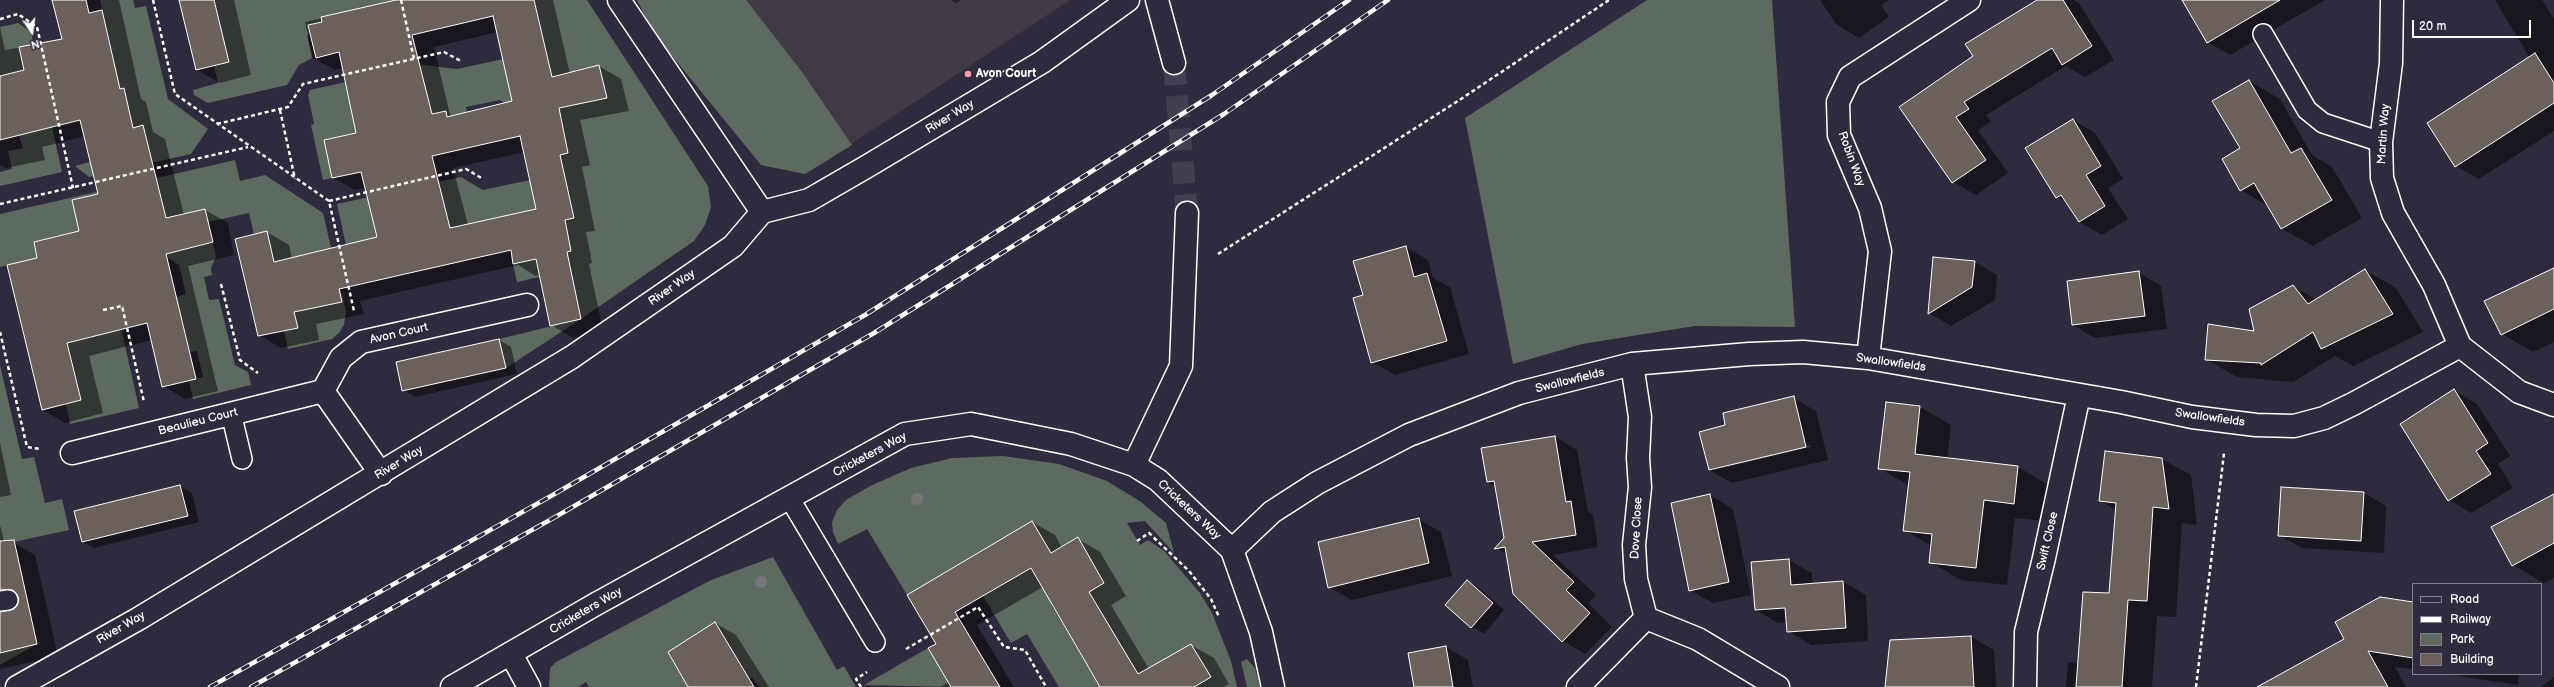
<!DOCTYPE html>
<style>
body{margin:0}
#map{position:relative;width:2554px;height:687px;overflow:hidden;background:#2f2a3d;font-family:"Balsamiq Sans",sans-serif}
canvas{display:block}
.legend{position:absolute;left:2412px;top:583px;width:130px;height:92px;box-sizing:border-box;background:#2f2a3d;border:1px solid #827f8b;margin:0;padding:5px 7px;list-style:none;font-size:12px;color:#fff}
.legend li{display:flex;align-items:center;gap:8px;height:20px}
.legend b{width:20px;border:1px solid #827f8b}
.north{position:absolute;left:12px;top:12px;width:40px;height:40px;-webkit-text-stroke:3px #2f2a3d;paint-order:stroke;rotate:166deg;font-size:11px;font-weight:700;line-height:16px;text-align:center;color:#fff}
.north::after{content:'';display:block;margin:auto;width:14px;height:18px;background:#fff;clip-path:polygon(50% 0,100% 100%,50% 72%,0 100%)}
.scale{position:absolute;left:2412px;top:20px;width:119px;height:18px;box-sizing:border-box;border:2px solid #fff;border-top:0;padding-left:5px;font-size:12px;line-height:14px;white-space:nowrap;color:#fff;-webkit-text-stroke:3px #2f2a3d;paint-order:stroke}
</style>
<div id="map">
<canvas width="2554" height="687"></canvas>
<ul class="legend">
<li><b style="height:5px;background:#2f2a3d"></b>Road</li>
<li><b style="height:5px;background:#fff"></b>Railway</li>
<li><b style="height:11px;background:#5c6a60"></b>Park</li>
<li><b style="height:11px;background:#6c605b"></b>Building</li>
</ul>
<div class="north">N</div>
<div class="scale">20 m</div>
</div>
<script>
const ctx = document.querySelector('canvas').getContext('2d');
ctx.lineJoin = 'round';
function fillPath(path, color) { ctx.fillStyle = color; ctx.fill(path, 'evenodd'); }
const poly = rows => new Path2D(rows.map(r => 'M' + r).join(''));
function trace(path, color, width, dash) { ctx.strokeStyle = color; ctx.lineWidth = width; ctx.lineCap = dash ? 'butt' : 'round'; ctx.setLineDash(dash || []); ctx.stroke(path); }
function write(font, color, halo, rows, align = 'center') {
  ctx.font = font + ' "Balsamiq Sans",sans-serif'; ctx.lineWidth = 3; ctx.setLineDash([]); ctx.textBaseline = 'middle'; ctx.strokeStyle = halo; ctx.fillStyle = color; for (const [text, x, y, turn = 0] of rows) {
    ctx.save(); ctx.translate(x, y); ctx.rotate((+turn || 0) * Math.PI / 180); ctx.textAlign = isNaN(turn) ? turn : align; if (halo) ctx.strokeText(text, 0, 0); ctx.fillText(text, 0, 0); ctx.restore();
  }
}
const built = poly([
 [637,0,1070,0,805,174,761,165]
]);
const green = poly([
 [100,0,133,0,135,8,146,6,168,99,208,129,191,154,89,177,75,166,90,162,128,105,124,88,116,90,114,61],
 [214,0,392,0,392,1,308,25,310,34,307,35,312,58,299,65,287,85,208,103,194,95,193,90,218,83,214,66,229,62],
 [534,0,587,0,708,186,711,207,705,225,694,241,581,319,506,368,499,339,581,319,572,275,541,281,539,277,517,282,513,264,571,251,565,220,574,218,564,173,557,174,553,157,568,153],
 [637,0,746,0,802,72,852,145,805,174,761,165,655,35],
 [1647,0,1772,0,1795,327,1695,326,1582,344,1513,364,1465,118],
 [18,23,31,32,62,172,0,186,0,172,12,169,8,151,23,148,0,76,0,27],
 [503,59,513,105,508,106,500,100,466,107,467,113,447,117,446,111,324,140,332,178,323,180,311,125,314,124,308,95,310,90,423,65,457,69],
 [235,160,240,181,265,175,323,213,346,312,344,325,339,333,332,339,288,349,284,331,298,328,291,299,283,300,267,232,254,235,249,213,208,222,205,209,156,221,99,218,77,224,82,245,64,250,60,235,34,242,37,258,0,267,0,214],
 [461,177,483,190,530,180,540,225,349,259,337,204],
 [213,242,216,257,211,268,212,275,204,277,209,300,219,299,235,365,248,372,251,385,193,399,189,381,203,377,197,351,190,352,178,302,163,306,162,301,186,294,179,265,163,254],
 [50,311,118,314,139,408,70,424,66,404,81,400,75,374],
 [0,365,22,459,34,457,45,503,62,499,69,530,0,545],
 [1003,456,1059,464,1107,481,1141,502,1166,523,1174,553,1145,521,1127,523,1140,545,1148,540,1164,551,1200,593,1212,613,1231,661,1237,687,1145,687,1084,584,1078,538,1051,553,1032,521,907,595,867,529,838,544,833,532,832,522,837,510,846,500,870,486,911,468,952,458],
 [773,557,837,670,844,666,856,687,759,687,752,677,735,687,589,687,586,682,578,687,549,687,550,668,556,662,711,580],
 [1039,563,1059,598,1051,604,1100,687,1059,687,1027,634,1011,643,983,596],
 [37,644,0,665,0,653],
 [928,648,951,687,864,685],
 [1247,659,1255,668,1260,687,1247,687,1241,662]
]);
const shadow = poly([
 [54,0,119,0,141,99,146,102,153,132,165,139,184,215,205,210,228,223,234,255,188,266,218,391,185,399,163,386,152,340,89,356,103,413,65,423,43,410,38,259,80,231,99,194,85,136,42,147,45,160,6,168,0,165,0,27,5,50,63,40],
 [181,0,234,0,251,75,220,83,197,70],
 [401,0,553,0,570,74,599,66,621,79,629,111,580,120,590,165,582,167,595,231,586,232,592,263,589,264,603,331,573,338,551,325,540,275,536,276,518,265,360,301,364,314,316,324,319,340,281,348,259,335,267,232,289,245,292,259,378,237,366,188,355,190,333,178,357,134,343,68,335,70,313,58,305,22],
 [497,32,513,102,454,117,450,115,434,47],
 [525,152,537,210,468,225,453,168],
 [951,0,961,0,956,3],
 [1820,0,1889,0,1881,5,1889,17,1859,38,1836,24],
 [2039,0,2074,0,2079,3,2114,60,2085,77,2066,66,1986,115,1991,122,1978,130,2008,173,1976,195,1953,182,1901,108,1974,56],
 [2184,0,2325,0,2230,55,2208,42],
 [2495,0,2542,0,2554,19,2554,131,2479,179,2456,166,2530,58],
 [2249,81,2280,99,2312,155,2332,167,2362,218,2313,246,2282,229,2268,206,2241,190,2241,148],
 [2073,120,2095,133,2123,179,2108,188,2128,219,2102,235,2079,222,2069,204,2057,197],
 [1406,247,1428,260,1433,278,1450,287,1469,354,1395,375,1372,362,1364,296],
 [1975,262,1997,275,1995,300,1951,326,1929,313],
 [2554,269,2554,342,2533,352,2502,334],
 [2365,270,2396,288,2423,332,2353,366,2335,356,2293,382,2237,377,2206,359,2255,333,2293,286,2317,300],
 [2139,273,2161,286,2167,329,2095,338,2073,325],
 [499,340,511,347,517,374,415,397,403,390],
 [2454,391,2477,404,2510,456,2498,464,2513,488,2471,513,2449,500],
 [1793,398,1816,411,1828,460,1732,483,1709,470,1726,426],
 [1811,445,1811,447,1727,467,1727,465],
 [1887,403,1920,407,1951,425,1947,459,2018,467,2049,485,2045,521,2015,518,2007,585,1961,580,1930,562,1932,546,1904,530,1910,486,1879,468],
 [1555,437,1577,450,1588,512,1593,515,1598,547,1553,555,1596,595,1588,603,1612,627,1585,654,1563,641,1507,555,1496,548,1505,538,1496,487,1488,482],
 [0,443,11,495,0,497],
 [2162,459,2191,475,2197,525,2182,523,2176,617,2157,616,2152,687,2066,687,2068,662,2079,663,2110,594,2116,510,2100,501],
 [180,486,192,493,199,522,94,548,82,542],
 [2364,493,2386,506,2384,553,2302,548,2279,535],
 [1710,495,1733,509,1751,595,1713,603,1690,590],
 [2554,495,2554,578,2544,583,2513,565],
 [1418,519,1441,532,1452,576,1352,600,1329,587],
 [1032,522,1055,535,1062,548,1078,539,1100,552,1126,596,1111,605,1149,669,1191,645,1214,658,1229,684,1223,687,1101,687,1043,587,977,625,1014,687,940,687,949,682,937,644,908,595],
 [0,525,5,545,14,543,35,555,58,656,0,669],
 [20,603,15,610,10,611,15,604],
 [1789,560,1812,573,1812,585,1843,582,1866,595,1868,641,1811,645,1788,631,1787,622,1778,623,1756,610],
 [1467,582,1479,588,1504,610,1484,634,1472,627],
 [2413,603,2413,669,2395,667,2406,687,2259,687],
 [715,623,736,635,769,687,689,687],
 [1971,637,1994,650,1996,687,1886,687],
 [1446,647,1468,660,1473,687,1415,687],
 [2445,674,2519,674,2518,685],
 [2554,677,2554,687,2541,687]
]);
const building = poly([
 [52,0,86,0,89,13,102,10,120,89,124,88,133,128,143,125,166,218,205,209,213,242,166,254,196,379,162,387,147,323,67,343,81,400,42,410,7,265,37,258,34,242,79,231,72,200,98,194,80,120,0,140,0,76,24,70,19,47,62,39,52,0],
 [179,0,214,0,229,62,196,70,179,0],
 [396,0,534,0,552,77,599,65,607,98,559,108,568,153,560,155,574,218,565,220,571,251,567,252,581,319,550,326,536,259,513,264,511,250,339,289,342,302,294,312,298,328,258,336,235,239,267,231,274,262,377,237,361,172,332,178,324,140,356,133,339,52,316,58,308,25,322,22,321,17,396,0],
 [493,16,512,101,447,117,446,111,432,114,412,35,493,16],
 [520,136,536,209,450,228,432,156,520,136],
 [2037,0,2063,0,2092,46,2062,65,2052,48,1964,102,1969,109,1956,117,1986,160,1952,183,1899,107,1973,56,1965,44,2037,0],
 [2182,0,2280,0,2207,43,2182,0],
 [2535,53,2554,83,2554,103,2455,167,2427,123,2535,53],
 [2249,80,2291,153,2301,148,2332,200,2281,229,2254,183,2240,191,2222,159,2240,148,2212,101,2249,80],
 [2073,119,2101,166,2086,175,2105,206,2079,222,2061,195,2056,198,2025,148,2073,119],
 [1406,246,1414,277,1427,273,1447,341,1371,363,1353,298,1363,295,1353,261,1406,246],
 [1933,257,1975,261,1972,287,1928,314,1933,257],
 [2554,268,2554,309,2501,335,2484,301,2554,268],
 [2365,269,2393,314,2321,349,2313,332,2261,365,2261,363,2205,360,2208,324,2254,331,2249,309,2293,285,2308,304,2365,269],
 [2139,271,2145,316,2072,325,2067,281,2139,271],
 [499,339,506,368,402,391,396,362,499,339],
 [2454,389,2488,443,2476,451,2491,474,2448,501,2400,424,2454,389],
 [1794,396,1806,447,1709,470,1699,432,1725,425,1723,413,1794,396],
 [1886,402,1920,406,1915,454,2018,466,2014,504,1984,500,1976,568,1929,563,1932,534,1903,531,1910,472,1878,469,1886,402],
 [1555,436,1566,502,1571,501,1576,535,1532,542,1574,582,1566,590,1590,613,1562,642,1513,594,1505,547,1494,549,1504,538,1494,481,1487,482,1481,448,1555,436],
 [2105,451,2162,458,2169,509,2153,507,2147,601,2128,600,2122,687,2076,687,2083,592,2109,593,2116,503,2099,501,2105,451],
 [180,485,188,516,82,542,74,511,180,485],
 [2281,487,2364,492,2361,541,2278,536,2281,487],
 [1710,494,1729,582,1689,591,1671,503,1710,494],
 [2554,494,2554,543,2512,566,2491,527,2554,494],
 [1419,518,1429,563,1328,588,1318,542,1419,518],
 [1032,521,1051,553,1078,537,1104,583,1089,592,1138,674,1191,644,1211,677,1194,687,1100,687,1031,568,955,612,1000,687,951,687,928,648,936,644,907,595,1032,521],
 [14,540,37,644,0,653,0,612,14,609,19,599,13,590,0,590,0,541,14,540],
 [1789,559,1791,585,1843,581,1846,628,1787,632,1785,608,1755,610,1751,562,1789,559],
 [1467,580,1493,603,1471,628,1445,605,1467,580],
 [2380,597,2413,602,2413,658,2368,651,2388,687,2257,687,2344,639,2335,622,2380,597],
 [715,622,754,687,688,687,668,652,715,622],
 [1971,636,1974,687,1885,687,1890,640,1971,636],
 [1446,646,1453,687,1414,687,1408,653,1446,646]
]);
const minorTunnel = poly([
 [1174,63,1187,213]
]);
const path = poly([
 [153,0,175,94,329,201,354,311],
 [401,0,414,59],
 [0,19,18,14,37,27,73,188],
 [280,110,295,179],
 [217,124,288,107,303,84,444,52,461,61],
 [329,201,466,169,483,179],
 [0,204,248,147],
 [1218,254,1461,99,1609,0],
 [221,284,240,360,258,373],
 [103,310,122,306,144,402],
 [0,332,27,447,40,449],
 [1137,541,1149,533,1189,571,1211,599,1219,617],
 [906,649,978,607,1004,647,1025,650,1046,687],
 [861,687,856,679,867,672],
 [2196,687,2224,453]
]);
const service = poly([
 [2263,34,2307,110,2323,123,2381,142],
 [231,413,242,459],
 [790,499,875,642],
 [0,601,8,600]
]);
const minor = poly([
 [619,0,762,212],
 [1157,0,1174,63],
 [2392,0,2391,63,2381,142,2382,178,2393,213,2434,285,2460,346],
 [1868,358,1880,251,1870,208,1839,135,1838,102,1850,77,1969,0],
 [72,453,323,391],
 [1134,465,1181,366,1187,213],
 [381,474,323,391,341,358,361,342,527,305],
 [1232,550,1272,512,1317,483,1409,435,1519,393,1632,364,1749,354,1803,352,1868,358,2121,402,2192,417,2256,425,2294,426,2324,418,2353,404,2460,346,2519,392,2554,405],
 [1646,618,1698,639,1778,687],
 [511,654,529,687],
 [17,687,138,619,572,357,733,246,762,212,809,200,866,167,1042,62,1128,0],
 [452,687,596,604,905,434,971,424,1071,444,1134,465,1158,480,1232,550,1261,632,1273,687],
 [1578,687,1646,618,1636,579,1634,545,1640,487,1638,458,1640,417,1632,364],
 [2025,687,2026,632,2044,558,2079,395]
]);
const rail = poly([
 [210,687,551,496,865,315,1212,95,1349,0],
 [251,687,557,516,874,333,1224,114,1388,0]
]);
const trees = [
 [917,499],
 [761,582]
];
const markers = [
 [968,74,4,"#ff9aa2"]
];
const poiNames = [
 ["Avon Court",976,74]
];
const streetNames = [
 ["River Way",950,117,-31],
 ["Martin Way",2384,134,-86],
 ["Robin Way",1851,159,70],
 ["River Way",672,288,-35],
 ["Avon Court",399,334,-13],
 ["Swallowfields",1891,363,8],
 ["Swallowfields",1570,381,-14],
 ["Swallowfields",2210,418,8],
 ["Beaulieu Court",198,422,-14],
 ["Cricketers Way",870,455,-28],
 ["River Way",399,463,-31],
 ["Cricketers Way",1189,510,43],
 ["Dove Close",1637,528,-87],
 ["Swift Close",2048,541,-77],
 ["Cricketers Way",586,611,-30],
 ["River Way",121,628,-30]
];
fillPath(built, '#413a46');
fillPath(green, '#5c6a60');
fillPath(shadow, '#0007');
fillPath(building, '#6c605b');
trace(building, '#fff', 1);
trace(minorTunnel, '#443f50', 22, [22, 11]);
trace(service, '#fff', 22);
trace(minor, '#fff', 25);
trace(path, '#fff', 2.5, [4, 3]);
trace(service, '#2f2a3d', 19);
trace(minor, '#2f2a3d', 22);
trace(rail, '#fff', 4.5);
trace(rail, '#2f2a3d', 3, [9]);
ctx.fillStyle = '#75767c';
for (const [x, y] of trees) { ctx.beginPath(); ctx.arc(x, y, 6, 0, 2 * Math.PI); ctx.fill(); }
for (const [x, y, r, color] of markers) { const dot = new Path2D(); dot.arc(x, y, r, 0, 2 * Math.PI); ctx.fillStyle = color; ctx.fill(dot); trace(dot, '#2f2a3d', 1.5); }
write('bold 12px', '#fff', '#2f2a3d', poiNames, 'left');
write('12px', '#fff', '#2f2a3d', streetNames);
</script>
